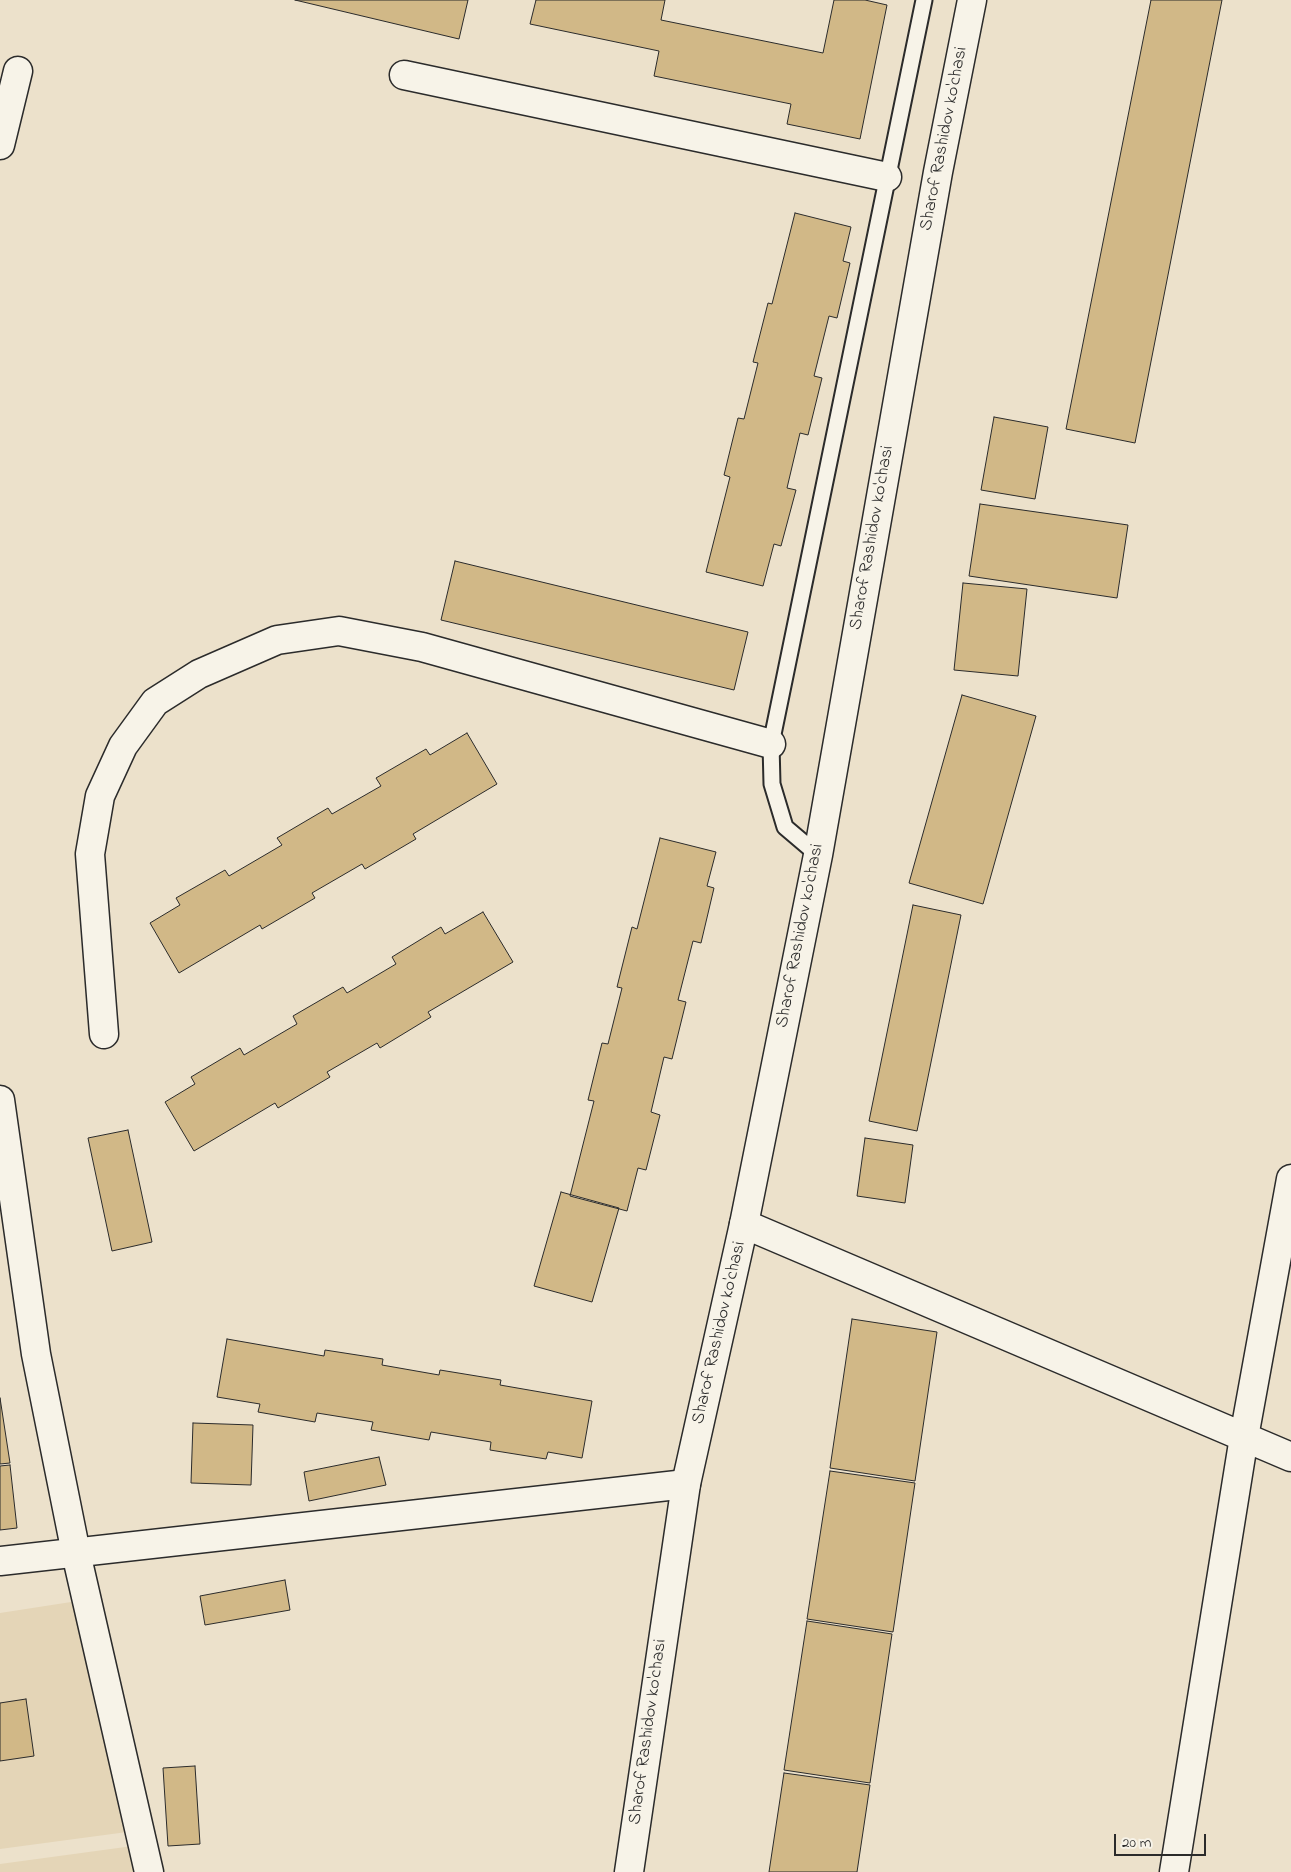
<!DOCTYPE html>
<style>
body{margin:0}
#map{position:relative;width:1291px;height:1872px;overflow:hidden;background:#ece1cb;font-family:"Indie Flower",sans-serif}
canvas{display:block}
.scale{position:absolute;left:1114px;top:1834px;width:92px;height:22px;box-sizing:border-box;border:2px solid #2b2b2b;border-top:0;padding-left:6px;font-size:15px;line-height:18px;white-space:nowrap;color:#2b2b2b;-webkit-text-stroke:4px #f7f3e8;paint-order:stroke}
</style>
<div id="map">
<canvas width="1291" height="1872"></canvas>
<div class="scale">20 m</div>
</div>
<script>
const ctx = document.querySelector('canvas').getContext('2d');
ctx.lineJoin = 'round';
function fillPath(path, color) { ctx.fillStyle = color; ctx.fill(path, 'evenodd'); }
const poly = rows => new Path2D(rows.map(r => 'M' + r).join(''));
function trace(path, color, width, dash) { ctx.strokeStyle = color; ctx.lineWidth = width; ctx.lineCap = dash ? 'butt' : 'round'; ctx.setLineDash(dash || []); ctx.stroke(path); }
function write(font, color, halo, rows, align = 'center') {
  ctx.font = font + ' "Indie Flower",sans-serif'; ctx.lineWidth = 4.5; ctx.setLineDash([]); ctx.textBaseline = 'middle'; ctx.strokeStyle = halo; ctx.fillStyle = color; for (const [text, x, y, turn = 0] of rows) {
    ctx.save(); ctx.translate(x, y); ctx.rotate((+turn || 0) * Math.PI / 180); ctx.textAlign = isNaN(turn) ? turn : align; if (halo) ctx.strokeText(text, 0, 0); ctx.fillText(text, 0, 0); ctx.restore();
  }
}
const built = poly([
 [84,1600,142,1830,0,1849,0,1613],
 [155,1843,161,1872,0,1872,0,1864]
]);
const building = poly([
 [295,0,468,0,459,39,295,0],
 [536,0,665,0,661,20,823,53,834,0,865,0,887,5,860,139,787,124,791,104,654,76,659,51,530,24,536,0],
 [1151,0,1222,0,1135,443,1066,429,1151,0],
 [795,213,851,227,843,261,850,263,837,318,829,316,814,376,822,378,808,435,800,433,787,488,796,490,781,546,774,544,763,586,706,572,730,477,724,475,738,418,744,419,758,363,753,362,768,303,772,304,795,213],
 [994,417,1048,427,1035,499,981,490,994,417],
 [980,504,1128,525,1117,598,969,576,980,504],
 [455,561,748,632,734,690,441,620,455,561],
 [963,583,1027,589,1018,676,954,670,963,583],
 [962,695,1036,716,983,904,909,883,962,695],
 [467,733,497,784,413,834,416,839,365,869,362,864,312,893,315,898,262,929,260,925,179,973,150,923,180,905,176,898,225,870,229,876,282,845,277,838,328,808,332,814,381,786,376,778,426,749,430,755,467,733],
 [660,838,716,852,707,886,714,888,701,943,693,941,678,1000,686,1002,672,1059,664,1057,651,1112,660,1115,646,1170,638,1168,627,1211,570,1196,594,1101,588,1100,602,1043,608,1044,622,988,617,987,632,927,637,929,660,838],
 [913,905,961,915,917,1131,869,1121,913,905],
 [483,912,513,962,428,1012,431,1017,380,1048,377,1043,327,1072,330,1077,278,1108,275,1103,194,1151,165,1102,195,1084,191,1077,240,1048,244,1055,297,1024,293,1016,343,987,347,993,396,964,392,957,441,927,445,934,483,912],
 [128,1130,152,1242,112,1251,88,1138,128,1130],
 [865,1138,913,1145,905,1203,857,1196,865,1138],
 [561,1192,619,1208,592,1302,534,1286,561,1192],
 [852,1319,937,1332,915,1481,830,1468,852,1319],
 [227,1339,324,1356,325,1350,383,1359,382,1365,439,1375,440,1370,501,1380,500,1385,592,1401,582,1458,548,1452,546,1459,490,1450,491,1442,431,1432,429,1440,371,1430,373,1422,317,1413,315,1422,258,1412,260,1404,217,1397,227,1339],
 [0,1398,10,1463,0,1464,0,1398],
 [193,1423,253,1425,251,1485,191,1483,193,1423],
 [379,1457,386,1485,309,1501,304,1472,379,1457],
 [10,1465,17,1528,0,1530,0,1466,10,1465],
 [830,1471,915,1483,893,1632,807,1619,830,1471],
 [285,1580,290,1610,205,1625,200,1596,285,1580],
 [807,1621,892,1634,870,1783,784,1770,807,1621],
 [26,1699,34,1756,0,1761,0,1703,26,1699],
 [195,1766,200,1844,168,1846,163,1768,195,1766],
 [784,1773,870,1785,857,1872,769,1872,784,1773]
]);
const lane = poly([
 [818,855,785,827,772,784,771,744,924,0]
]);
const street = poly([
 [404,75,887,177],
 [0,145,18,71],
 [104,1034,90,854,100,796,123,746,155,702,199,674,277,640,339,631,422,647,771,744],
 [0,1100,36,1354,76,1553,149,1872],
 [744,1224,1291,1457],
 [1174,1872,1244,1437,1291,1179]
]);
const secondary = poly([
 [0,1561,686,1484]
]);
const primary = poly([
 [629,1872,686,1484,744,1224,818,855,938,172,972,0]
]);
const streetNames = [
 ["Sharof Rashidov ko'chasi",945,139,-79],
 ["Sharof Rashidov ko'chasi",873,538,-80],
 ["Sharof Rashidov ko'chasi",801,936,-79],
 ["Sharof Rashidov ko'chasi",720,1333,-77],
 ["Sharof Rashidov ko'chasi",649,1732,-82]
];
fillPath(built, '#e4d5b7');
fillPath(building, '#d1b887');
trace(building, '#2b2b2b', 1);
trace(lane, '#2b2b2b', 19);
trace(street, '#2b2b2b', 31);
trace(secondary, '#2b2b2b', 31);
trace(primary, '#2b2b2b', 31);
trace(lane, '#f7f3e8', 15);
trace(street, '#f7f3e8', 28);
trace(secondary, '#f7f3e8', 28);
trace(primary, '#f7f3e8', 28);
write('18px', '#2b2b2b', '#f7f3e8', streetNames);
</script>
